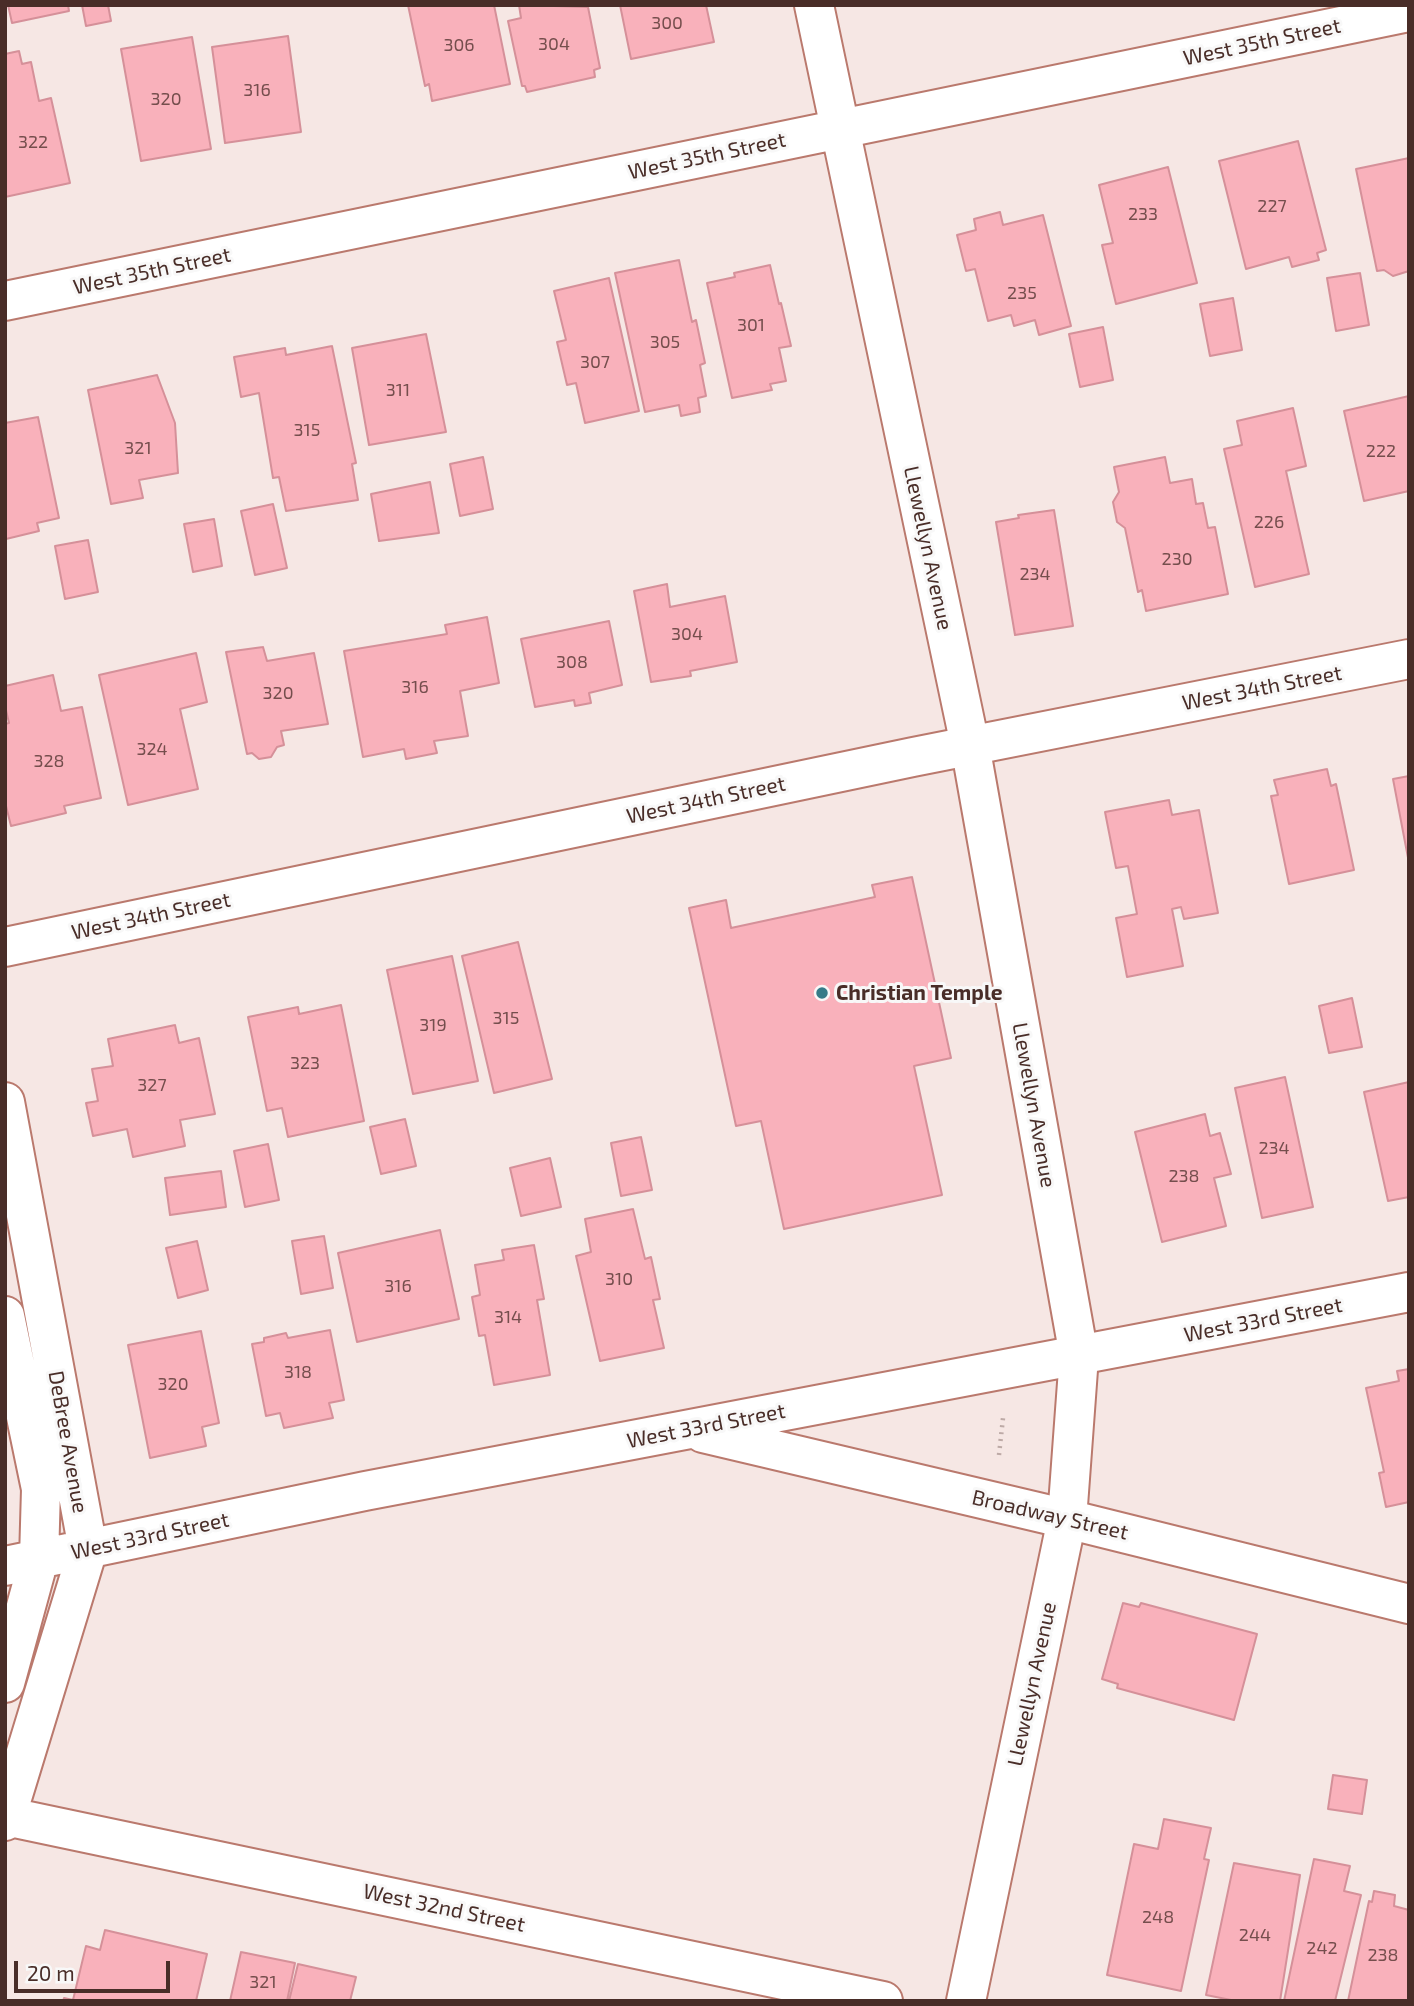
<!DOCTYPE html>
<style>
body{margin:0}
#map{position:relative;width:1414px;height:2006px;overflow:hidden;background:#f6e7e4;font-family:"Exo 2",sans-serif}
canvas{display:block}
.frame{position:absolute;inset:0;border:7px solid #492d28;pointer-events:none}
.scale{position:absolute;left:14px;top:1961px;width:156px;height:32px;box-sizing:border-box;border:4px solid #492d28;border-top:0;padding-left:9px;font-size:21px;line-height:24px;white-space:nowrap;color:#492d28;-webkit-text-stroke:5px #f8f8f8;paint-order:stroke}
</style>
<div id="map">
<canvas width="1414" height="2006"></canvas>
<div class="frame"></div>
<div class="scale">20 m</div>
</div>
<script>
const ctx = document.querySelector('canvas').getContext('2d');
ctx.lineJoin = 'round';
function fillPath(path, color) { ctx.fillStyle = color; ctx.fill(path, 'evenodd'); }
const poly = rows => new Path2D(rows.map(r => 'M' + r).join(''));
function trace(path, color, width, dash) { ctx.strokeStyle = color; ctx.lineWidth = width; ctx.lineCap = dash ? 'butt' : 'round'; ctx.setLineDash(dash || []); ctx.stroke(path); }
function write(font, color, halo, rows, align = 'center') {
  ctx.font = font + ' "Exo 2",sans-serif'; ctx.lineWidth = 6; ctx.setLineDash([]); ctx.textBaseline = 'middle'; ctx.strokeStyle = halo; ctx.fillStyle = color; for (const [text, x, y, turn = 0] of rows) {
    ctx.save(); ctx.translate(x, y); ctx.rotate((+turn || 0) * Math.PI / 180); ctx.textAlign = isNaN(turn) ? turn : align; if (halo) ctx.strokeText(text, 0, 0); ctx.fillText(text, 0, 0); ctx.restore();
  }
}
const building = poly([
 [8,5,68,5,69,11,12,23,8,5],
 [82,5,108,5,111,21,86,26,82,5],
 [408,5,494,5,510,84,432,101,429,84,425,86,408,5],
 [519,5,588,7,600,68,594,70,595,77,527,92,525,86,522,86,508,21,521,18,519,5],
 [620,5,706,5,714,42,631,59,620,5],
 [288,36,301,132,225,143,212,47,288,36],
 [192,37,211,149,141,161,121,49,192,37],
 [19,51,22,64,31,62,39,101,51,98,70,183,5,197,5,54,19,51],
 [1298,141,1326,250,1317,253,1319,260,1292,267,1289,257,1246,269,1219,161,1298,141],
 [1409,158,1409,271,1393,276,1384,270,1377,271,1356,169,1409,158],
 [1168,167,1197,283,1116,304,1102,245,1113,243,1099,185,1168,167],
 [1000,212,1003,225,1043,215,1071,326,1039,335,1035,320,1014,326,1011,315,988,321,975,269,966,271,957,235,976,230,974,219,1000,212],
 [679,260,692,322,696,320,705,363,700,365,706,396,698,398,700,412,681,416,679,405,645,412,615,273,679,260],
 [770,265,779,304,781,303,791,346,779,348,786,381,770,384,772,390,732,398,707,283,735,277,734,273,770,265],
 [1360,273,1369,325,1336,331,1327,278,1360,273],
 [609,278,639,411,585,423,576,383,567,385,557,342,566,340,554,291,609,278],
 [1233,298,1242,350,1210,356,1200,304,1233,298],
 [1103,327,1113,380,1080,387,1069,334,1103,327],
 [426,334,446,432,369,445,352,348,426,334],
 [332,346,356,463,352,464,358,500,286,511,279,477,273,478,259,393,241,397,234,357,285,348,286,355,332,346],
 [157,375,175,423,178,473,139,480,143,498,111,504,88,390,157,375],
 [1409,396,1409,491,1364,501,1344,411,1409,396],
 [1293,408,1306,466,1286,471,1309,574,1255,587,1224,449,1242,445,1237,421,1293,408],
 [38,417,59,518,37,523,39,531,6,539,5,423,38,417],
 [483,457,493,509,460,516,450,464,483,457],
 [1165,457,1170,483,1192,479,1196,504,1203,503,1208,528,1215,527,1228,594,1146,611,1142,590,1138,592,1125,528,1117,522,1113,502,1119,492,1114,467,1165,457],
 [430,482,439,533,379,541,371,494,430,482],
 [273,504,287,568,255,575,241,511,273,504],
 [1054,510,1073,626,1015,635,996,522,1019,518,1018,515,1054,510],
 [214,519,222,566,193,572,184,524,214,519],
 [88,540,98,592,65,599,55,546,88,540],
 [667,584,670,607,725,596,737,662,690,671,691,676,651,682,634,591,667,584],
 [487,617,499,683,460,691,468,736,434,741,437,753,406,759,404,749,363,757,344,651,447,634,445,625,487,617],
 [609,621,622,685,589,693,591,703,575,706,574,700,535,707,521,639,609,621],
 [263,647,267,661,314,653,328,724,281,731,284,745,277,747,271,757,259,759,252,753,247,754,226,652,263,647],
 [196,653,207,702,180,709,198,789,128,805,99,675,196,653],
 [53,675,61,711,82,707,101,798,64,806,66,813,11,826,5,802,5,724,9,723,5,706,5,686,53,675],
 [1327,769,1331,786,1336,784,1354,870,1289,884,1271,796,1278,795,1274,780,1327,769],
 [1409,776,1409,863,1393,779,1409,776],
 [1169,800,1172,815,1199,810,1218,913,1184,919,1181,907,1172,909,1183,966,1127,977,1116,918,1137,914,1128,866,1116,868,1105,812,1169,800],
 [912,877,951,1058,914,1066,942,1195,784,1229,761,1121,736,1126,689,908,726,900,731,928,875,897,872,885,912,877],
 [518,942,552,1079,494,1093,462,956,518,942],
 [452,956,478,1081,413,1094,387,970,452,956],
 [1352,998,1362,1047,1329,1053,1319,1006,1352,998],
 [341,1005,364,1121,288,1137,282,1108,267,1111,248,1017,298,1007,299,1014,341,1005],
 [175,1025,179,1043,199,1038,215,1114,180,1120,185,1146,133,1157,127,1129,93,1136,86,1103,98,1101,92,1069,113,1066,108,1039,175,1025],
 [1285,1077,1313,1207,1262,1218,1235,1088,1285,1077],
 [1409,1082,1409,1197,1388,1201,1364,1092,1409,1082],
 [1205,1114,1210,1136,1220,1133,1231,1174,1214,1178,1226,1226,1162,1242,1135,1132,1205,1114],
 [405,1119,416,1166,381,1174,370,1127,405,1119],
 [641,1137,652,1190,621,1196,611,1143,641,1137],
 [268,1144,279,1200,245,1207,234,1151,268,1144],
 [550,1158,561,1207,521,1216,510,1168,550,1158],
 [221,1171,226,1207,170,1215,165,1178,221,1171],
 [633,1209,645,1259,651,1257,660,1299,653,1300,664,1348,600,1361,576,1256,591,1252,585,1219,633,1209],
 [440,1230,459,1319,357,1342,338,1253,440,1230],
 [324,1236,333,1288,301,1294,292,1241,324,1236],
 [197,1241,208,1290,178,1298,166,1248,197,1241],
 [534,1245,544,1299,537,1300,550,1375,494,1385,485,1335,479,1336,472,1297,480,1295,475,1265,504,1260,502,1250,534,1245],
 [330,1330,344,1400,329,1403,333,1418,284,1428,280,1413,266,1416,252,1344,264,1342,264,1338,286,1333,288,1338,330,1330],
 [201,1331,219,1423,202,1427,206,1446,150,1458,128,1345,201,1331],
 [1409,1369,1409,1502,1386,1507,1379,1473,1384,1472,1366,1388,1399,1381,1397,1371,1409,1369],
 [1123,1603,1139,1607,1141,1603,1257,1634,1234,1720,1117,1688,1118,1684,1102,1679,1123,1603],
 [1333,1775,1367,1780,1362,1814,1328,1809,1333,1775],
 [1164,1819,1211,1828,1204,1859,1209,1860,1181,1991,1107,1975,1134,1844,1158,1849,1164,1819],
 [1314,1859,1350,1866,1344,1891,1361,1895,1335,2001,1284,2001,1314,1859],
 [1234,1863,1300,1875,1280,2001,1236,2001,1206,1995,1234,1863],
 [1374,1891,1395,1895,1394,1906,1409,1910,1409,2001,1348,2001,1369,1901,1372,1902,1374,1891],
 [105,1930,207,1954,196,2001,63,2001,64,1998,73,2000,86,1946,100,1950,105,1930],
 [241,1952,295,1963,287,2001,230,2001,241,1952],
 [298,1964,356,1977,350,2001,289,2001,298,1964]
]);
const path = poly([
 [999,1455,1003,1418]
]);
const minor = poly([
 [5,947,913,757,1409,659],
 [5,1102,88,1549,5,1821],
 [5,1316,41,1489,39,1559,5,1683],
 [703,1433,1067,1519,1409,1604],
 [5,1566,365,1491,1409,1292],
 [5,1816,883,2001]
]);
const tertiary = poly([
 [814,5,970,745,1079,1356,1067,1519,966,2001],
 [5,301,1409,12]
]);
const markers = [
 [822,993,7,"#357b88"]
];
const numberNames = [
 ["300",667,23],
 ["304",554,44],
 ["306",459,45],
 ["316",257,90],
 ["320",166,99],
 ["322",33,142],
 ["227",1272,206],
 ["233",1143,214],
 ["235",1022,293],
 ["301",751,325],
 ["305",665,342],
 ["307",595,362],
 ["311",398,390],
 ["315",307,430],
 ["321",138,448],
 ["222",1381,451],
 ["226",1269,522],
 ["230",1177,559],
 ["234",1035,574],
 ["304",687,634],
 ["308",572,662],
 ["316",415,687],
 ["320",278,693],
 ["324",152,749],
 ["328",49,761],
 ["315",506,1018],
 ["319",433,1025],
 ["323",305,1063],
 ["327",152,1085],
 ["234",1274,1148],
 ["238",1184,1176],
 ["310",619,1279],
 ["316",398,1286],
 ["314",508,1317],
 ["318",298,1372],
 ["320",173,1384],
 ["248",1158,1917],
 ["244",1255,1935],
 ["242",1322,1948],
 ["238",1383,1955],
 ["321",263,1982]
];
const streetNames = [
 ["West 35th Street",1262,42,-12],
 ["West 35th Street",707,156,-12],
 ["West 35th Street",152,271,-12],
 ["Llewellyn Avenue",928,548,78],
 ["West 34th Street",1262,688,-11],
 ["West 34th Street",706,800,-12],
 ["West 34th Street",151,916,-12],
 ["Llewellyn Avenue",1034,1105,80],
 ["West 33rd Street",1263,1320,-11],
 ["West 33rd Street",706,1426,-11],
 ["DeBree Avenue",68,1442,80],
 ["Broadway Street",1050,1515,13],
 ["West 33rd Street",150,1536,-12],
 ["Llewellyn Avenue",1032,1684,-78],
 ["West 32nd Street",444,1908,12]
];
const poiNames = [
 ["Christian Temple",836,993]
];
fillPath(building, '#f9b1bb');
trace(building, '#d59099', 2);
trace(minor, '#ba796d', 42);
trace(tertiary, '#ba796d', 42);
trace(path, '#bdaaa6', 4.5, [2, 5]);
trace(minor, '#fff', 38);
trace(tertiary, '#fff', 38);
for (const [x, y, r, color] of markers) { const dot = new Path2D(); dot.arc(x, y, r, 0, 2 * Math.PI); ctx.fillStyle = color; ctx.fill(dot); trace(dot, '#f8f8f8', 2.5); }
write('18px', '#754e4d', null, numberNames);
write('21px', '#492d28', '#f8f8f8', streetNames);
write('bold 21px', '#492d28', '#f8f8f8', poiNames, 'left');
</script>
